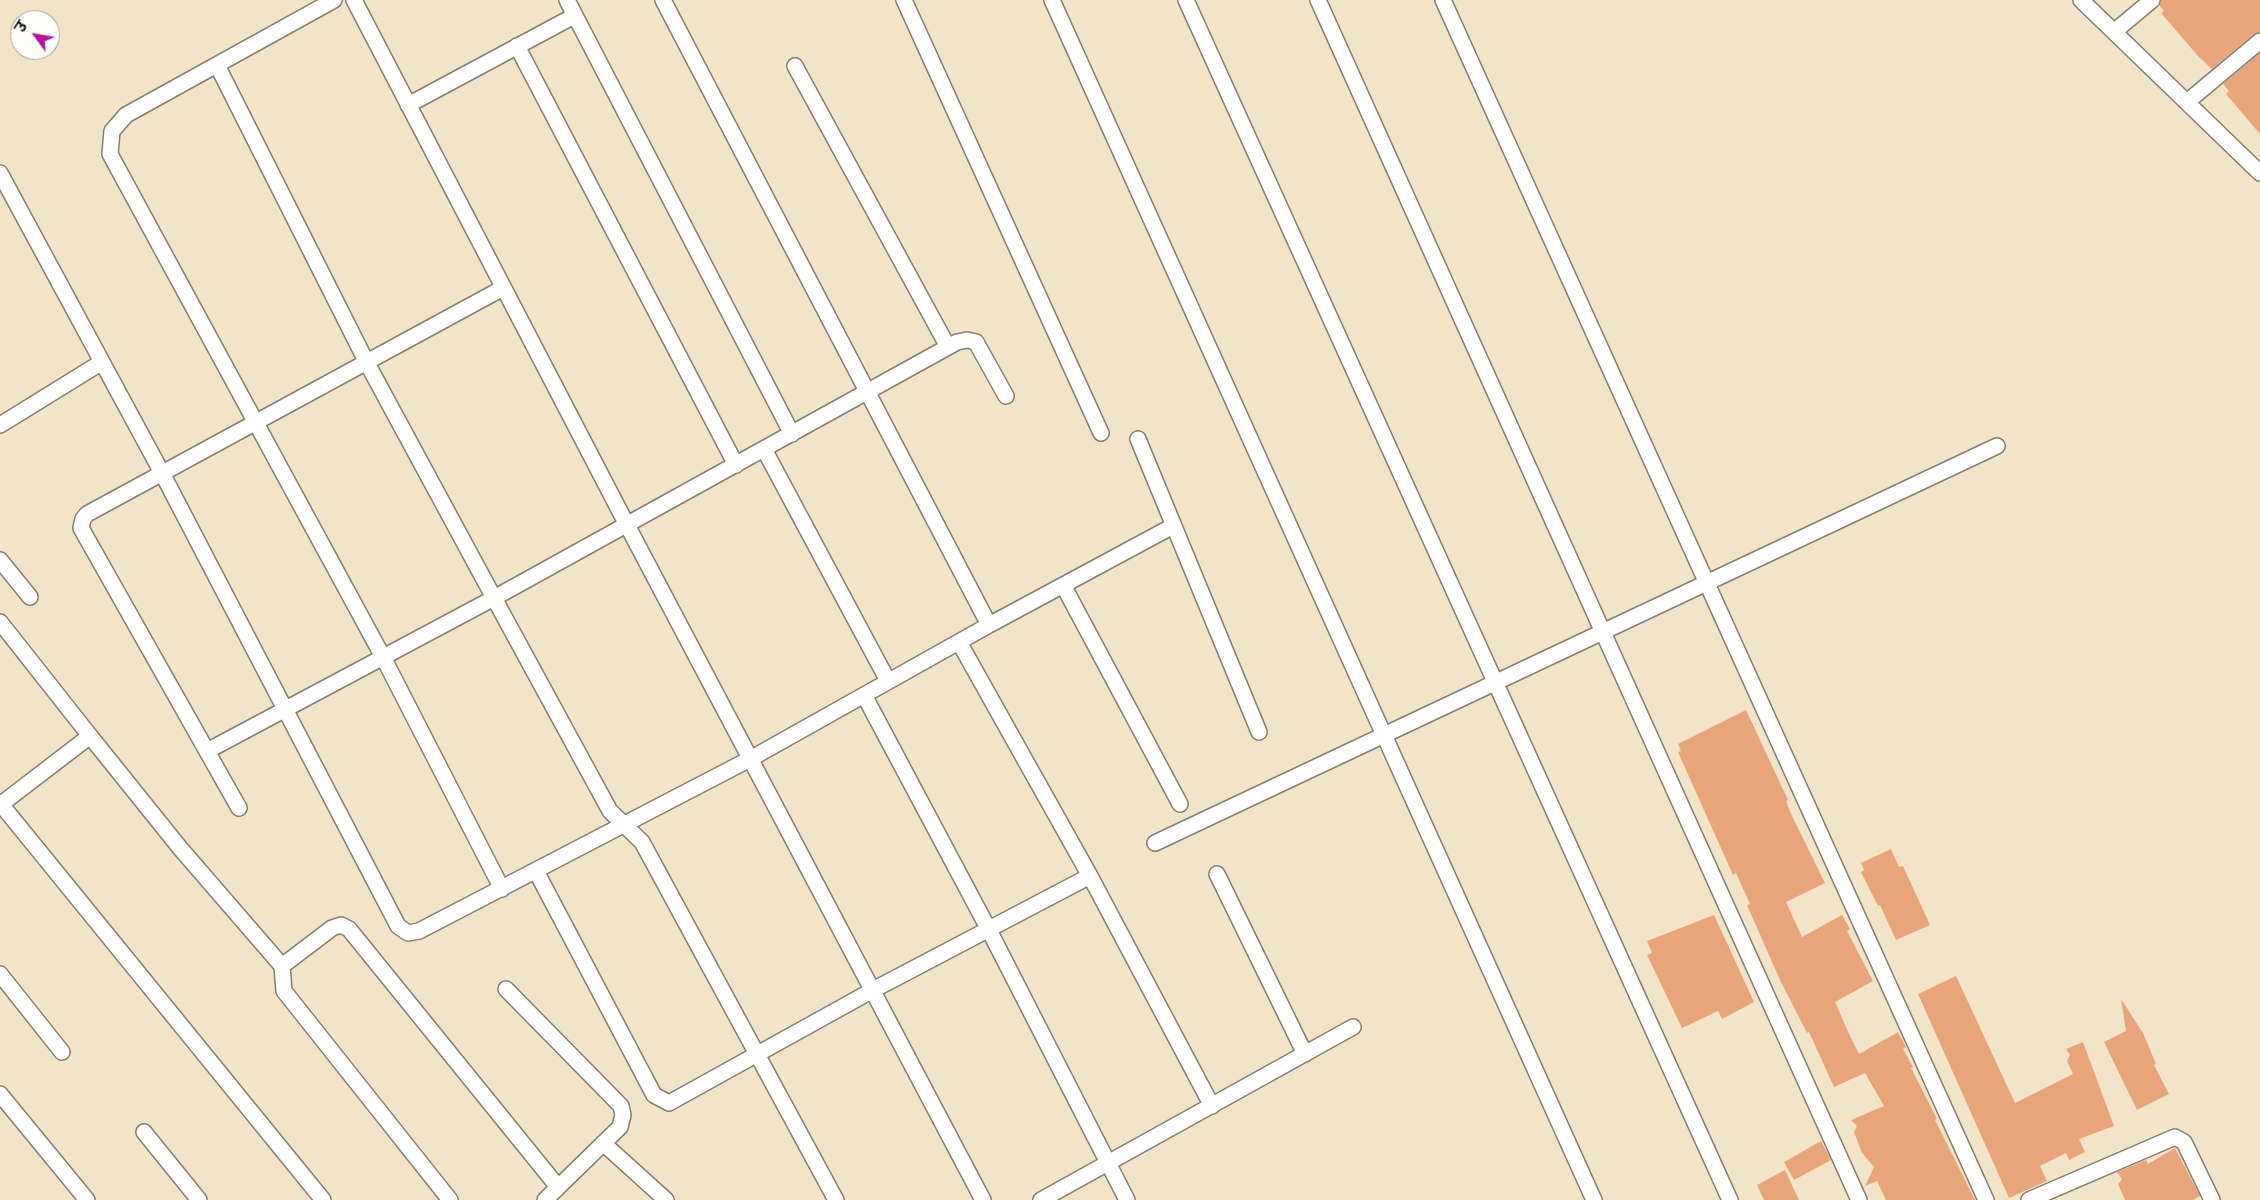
<!DOCTYPE html>
<meta charset="utf-8">
<style>
body{margin:0}
#map{position:relative;width:2260px;height:1200px;overflow:hidden;background:#f2e4c8;font-family:"Indie Flower","Playpen Sans Deva",sans-serif}
canvas{display:block}
.north{position:absolute;left:10px;top:10px;width:50px;height:50px;box-sizing:border-box;background:#fdfcf7;border:1px solid #a3a29f;border-radius:50%;rotate:302deg;font-size:14px;font-weight:700;line-height:20px;text-align:center;color:#1c1c1c}
.north::after{content:'';display:block;margin:auto;width:18px;height:22px;background:#b5179e;clip-path:polygon(50% 0,100% 100%,50% 72%,0 100%)}
</style>
<div id="map">
<canvas width="2260" height="1200"></canvas>
<div class="north">उ</div>
</div>
<script>
const ctx = document.querySelector('canvas').getContext('2d');
ctx.lineJoin = 'round';
function fillPath(path, color) { ctx.fillStyle = color; ctx.fill(path, 'evenodd'); }
const poly = rows => new Path2D(rows.map(r => 'M' + r).join(''));
function trace(path, color, width, dash) { ctx.strokeStyle = color; ctx.lineWidth = width; ctx.lineCap = dash ? 'butt' : 'round'; ctx.setLineDash(dash || []); ctx.stroke(path); }
const building = poly([
 [2161,0,2260,0,2260,32,2254,34,2212,69,2198,56,2161,13,2164,11,2159,5],
 [2260,53,2260,134,2226,94,2229,91,2223,84],
 [1746,710,1788,800,1786,801,1792,816,1825,883,1786,902,1802,937,1842,915,1850,929,1847,931,1873,981,1835,1002,1850,1036,1859,1054,1898,1032,1906,1047,1903,1049,1913,1067,1911,1068,1937,1119,1935,1120,1975,1200,1886,1200,1877,1181,1865,1186,1874,1167,1862,1153,1854,1132,1857,1126,1851,1120,1884,1106,1865,1073,1834,1087,1809,1032,1807,1033,1780,980,1747,905,1750,904,1736,873,1733,875,1678,752,1681,751,1678,744],
 [1891,849,1899,867,1903,866,1930,925,1896,940,1880,905,1878,906,1861,872,1864,870,1861,863],
 [1714,915,1754,1002,1722,1019,1718,1011,1682,1028,1647,955,1652,953,1647,941],
 [1956,976,2015,1103,2073,1074,2067,1061,2070,1055,2066,1049,2083,1042,2114,1126,2079,1139,2085,1152,2069,1160,2066,1153,2040,1166,2047,1181,2009,1198,1918,994],
 [2121,999,2143,1033,2156,1064,2154,1065,2169,1094,2137,1110,2104,1042,2126,1031],
 [1821,1141,1831,1160,1794,1180,1784,1162],
 [2175,1148,2200,1196,2193,1200,2125,1200,2118,1184,2122,1179,2117,1172,2146,1160,2148,1164],
 [1785,1170,1799,1200,1764,1200,1757,1185]
]);
const street = poly([
 [334,0,126,115,112,131,110,154,383,657,502,889],
 [354,0,627,525,983,1200],
 [567,0,792,434],
 [904,0,1101,433],
 [1052,0,1594,1200],
 [1186,0,1730,1200],
 [1318,0,1859,1200],
 [1443,0,1986,1200],
 [2081,0,2260,173],
 [2115,31,2152,0],
 [517,46,736,465],
 [217,65,367,363,494,598,610,811,642,842,836,1200],
 [795,66,948,347],
 [2187,102,2260,41],
 [408,105,574,16],
 [0,173,162,473,398,926,408,933,419,931,750,759,989,625,663,0],
 [0,425,102,362],
 [1138,439,1259,732],
 [764,449,888,681],
 [0,560,30,597],
 [1063,585,1180,804],
 [0,622,90,736],
 [989,625,1173,526],
 [959,642,1090,876,1212,1106],
 [864,695,989,930,1127,1200],
 [207,751,494,598,957,342,967,340,976,342,1006,396],
 [0,803,323,1200],
 [0,805,90,736,180,848,282,966,332,928,341,925,349,929,558,1187],
 [239,808,81,528,83,519,87,514,503,288],
 [1155,843,1997,446],
 [536,871,654,1095,669,1103,873,990,1090,876],
 [1217,874,1305,1054],
 [282,966,284,991,450,1200],
 [0,974,62,1052],
 [506,989,621,1106,623,1115,620,1127,545,1200],
 [0,1094,87,1200],
 [144,1132,199,1200],
 [603,1143,666,1200],
 [1041,1200,1353,1027],
 [2029,1200,2175,1137,2184,1142,2212,1200]
]);
fillPath(building, '#e8a579');
trace(street, '#878072', 18);
trace(street, '#fff', 15);
</script>
